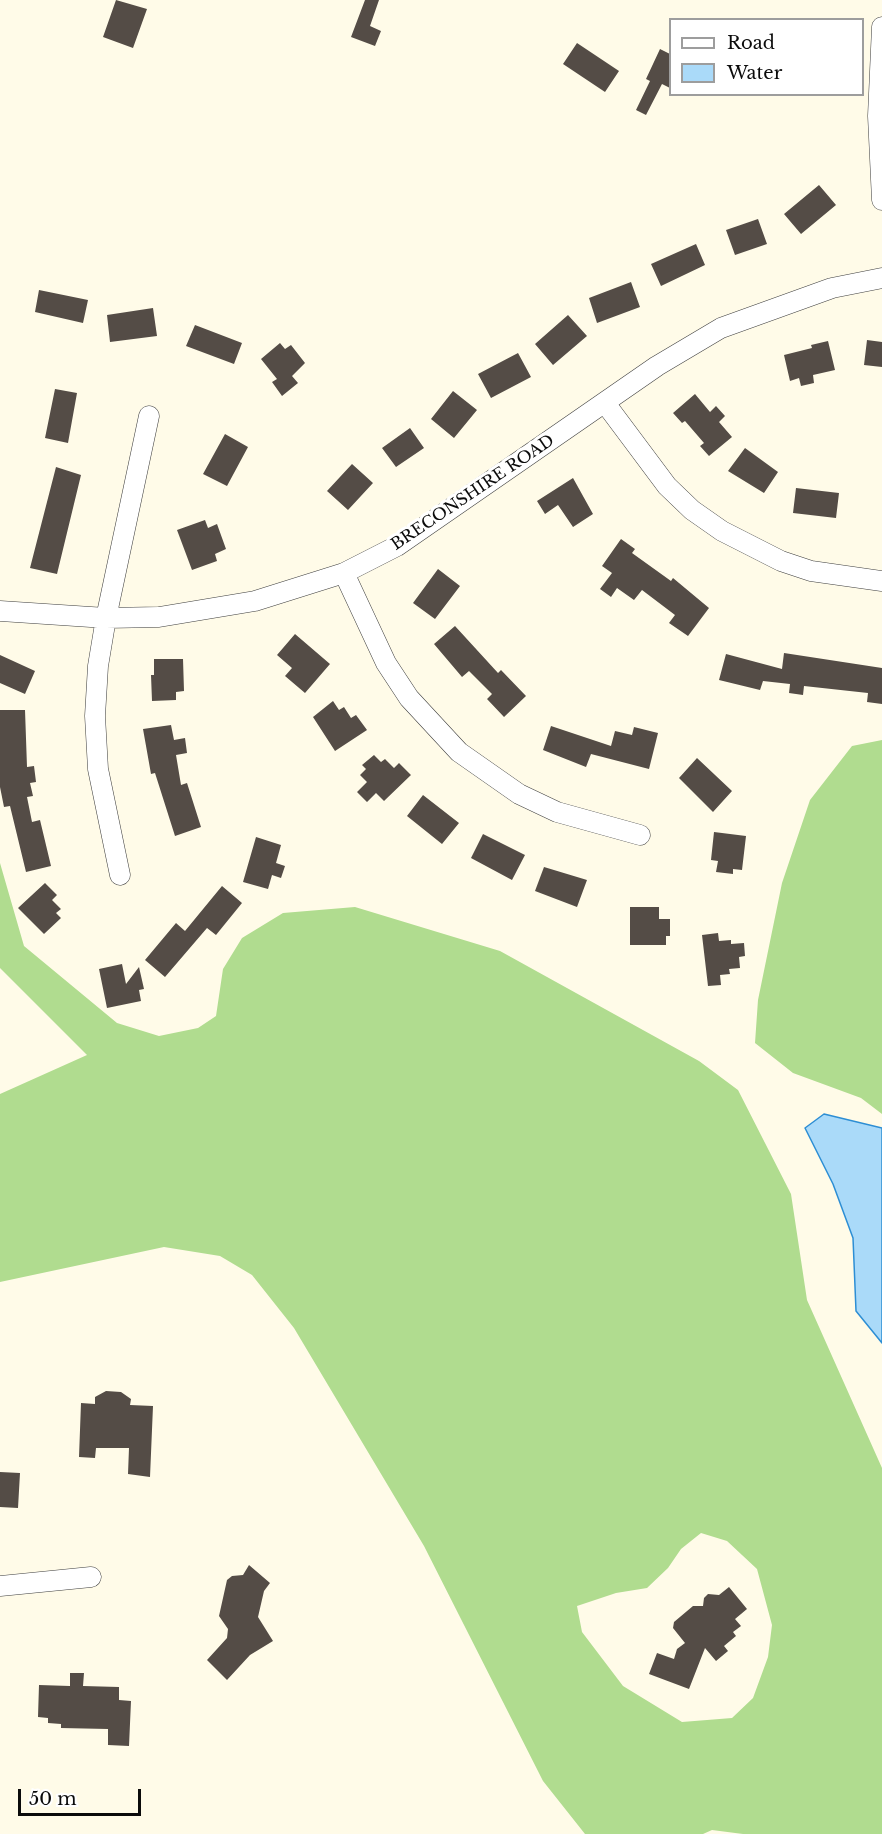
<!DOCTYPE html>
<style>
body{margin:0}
#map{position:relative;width:882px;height:1834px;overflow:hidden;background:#fffbe8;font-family:"Libre Baskerville",serif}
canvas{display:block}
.legend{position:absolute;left:669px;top:18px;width:195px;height:78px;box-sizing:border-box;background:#fff;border:2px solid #9d9d9d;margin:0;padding:8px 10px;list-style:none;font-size:18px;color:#0b0b0b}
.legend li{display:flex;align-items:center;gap:12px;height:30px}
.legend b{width:30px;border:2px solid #9d9d9d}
.scale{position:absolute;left:18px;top:1789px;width:123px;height:27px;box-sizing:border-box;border:3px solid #0b0b0b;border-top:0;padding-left:8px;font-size:18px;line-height:21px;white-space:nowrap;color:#0b0b0b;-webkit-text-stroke:4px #fff;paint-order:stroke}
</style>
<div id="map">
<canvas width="882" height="1834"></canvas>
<ul class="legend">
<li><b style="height:8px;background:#fff"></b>Road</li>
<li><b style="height:16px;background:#aadaf9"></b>Water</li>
</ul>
<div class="scale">50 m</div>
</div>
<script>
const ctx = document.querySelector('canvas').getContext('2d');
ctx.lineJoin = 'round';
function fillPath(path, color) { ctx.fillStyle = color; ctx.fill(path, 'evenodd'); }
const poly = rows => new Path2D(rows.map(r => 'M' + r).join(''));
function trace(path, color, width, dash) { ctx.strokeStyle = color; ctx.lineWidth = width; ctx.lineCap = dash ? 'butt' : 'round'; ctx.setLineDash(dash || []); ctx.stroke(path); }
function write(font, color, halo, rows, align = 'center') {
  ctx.font = font + ' "Libre Baskerville",serif'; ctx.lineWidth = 6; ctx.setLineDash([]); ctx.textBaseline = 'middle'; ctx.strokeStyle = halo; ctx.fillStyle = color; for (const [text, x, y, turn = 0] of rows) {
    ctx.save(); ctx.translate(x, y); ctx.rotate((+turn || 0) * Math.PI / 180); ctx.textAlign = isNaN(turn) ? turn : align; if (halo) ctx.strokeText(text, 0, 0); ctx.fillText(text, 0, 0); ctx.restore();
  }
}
const forest = poly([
 [882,740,882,1114,861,1098,793,1073,755,1043,758,1000,782,883,810,800,852,746],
 [0,863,24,946,117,1023,159,1036,198,1028,216,1016,223,969,242,938,283,913,355,907,500,951,699,1061,738,1090,791,1194,807,1300,882,1468,882,1834,743,1834,712,1830,703,1834,585,1834,543,1781,424,1546,294,1328,252,1275,220,1256,164,1247,0,1282,0,1094,87,1055,0,968],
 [701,1533,727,1541,757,1569,772,1625,768,1657,753,1698,732,1718,682,1722,623,1686,582,1632,577,1606,616,1593,647,1588,668,1568,681,1549]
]);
const water = poly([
 [824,1114,882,1128,882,1343,856,1311,853,1238,833,1184,805,1128,824,1114]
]);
const building = poly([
 [116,0,147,9,133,48,103,37],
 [365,0,379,0,370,26,381,31,375,46,351,37],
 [577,43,619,71,605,92,563,64],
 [660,49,670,54,670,88,662,84,646,115,636,110,650,81,646,79],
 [819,185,836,205,801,234,784,214],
 [758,219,767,244,735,255,726,230],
 [696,244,705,265,661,286,651,264],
 [631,282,640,307,597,323,589,298],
 [39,290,88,300,83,323,35,312],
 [153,308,157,336,110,342,107,315],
 [568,315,587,336,553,365,535,344],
 [195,325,242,343,234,364,186,346],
 [867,340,882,342,882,367,864,365],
 [828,341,835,370,813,375,814,383,801,386,799,378,790,381,784,355,812,348,811,345],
 [280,343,285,349,291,345,305,363,292,376,298,383,282,396,272,382,277,379,261,359],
 [518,353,531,377,491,398,478,374],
 [55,389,77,393,68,443,45,438],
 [453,391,477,410,454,438,431,419],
 [695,394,710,412,716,406,725,416,719,422,732,437,709,456,700,446,704,443,685,421,682,423,673,413],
 [410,428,424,448,396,467,382,448],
 [225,434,248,447,227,486,203,474],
 [745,448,778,472,764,493,728,471],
 [352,464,373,483,348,510,327,491],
 [56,467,81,475,57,574,30,568],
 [573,478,593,514,573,527,558,505,545,514,537,501],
 [796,488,839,493,836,518,793,513],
 [205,520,208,528,217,524,226,549,215,554,217,561,192,570,177,530],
 [621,539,635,549,632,553,671,581,673,578,709,608,688,636,669,623,675,615,642,590,634,600,617,588,611,597,600,589,612,573,602,566],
 [438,569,460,586,435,619,413,603],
 [455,626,498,673,501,670,526,696,504,717,487,699,492,694,469,671,462,677,434,644],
 [295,634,330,664,305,693,285,676,292,668,277,655],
 [784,653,882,668,882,704,867,702,868,693,804,686,803,695,789,693,790,684,763,681,760,690,719,680,726,654,782,669],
 [0,655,35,671,25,694,0,683],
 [154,659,183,659,184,691,176,692,176,700,152,701,151,675,154,675],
 [333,701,339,710,344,707,351,718,356,715,367,730,335,751,313,717],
 [0,710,25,710,27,767,34,766,36,782,30,783,33,796,27,797,32,822,40,820,51,866,26,872,10,806,4,807,0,787],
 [171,725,174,740,185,738,187,753,176,755,181,785,187,783,201,827,175,836,155,773,151,774,143,729],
 [551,726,611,746,615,731,632,735,634,727,658,733,649,769,591,754,586,767,543,750],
 [374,755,381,762,385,759,394,768,399,763,411,775,384,801,376,793,367,802,357,792,367,782,360,775,366,769,362,765],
 [697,758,732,791,713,812,679,778],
 [423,795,459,823,442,844,407,816],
 [714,832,746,836,742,870,733,869,733,874,716,872,718,861,711,860],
 [483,834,525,855,512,880,471,858],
 [256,837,281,845,276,863,285,866,281,878,272,875,268,889,243,882],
 [544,867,587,880,577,907,535,891],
 [45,883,57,895,52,900,61,909,56,913,61,918,44,934,18,908],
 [222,886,242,903,216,935,207,928,165,977,145,960,176,923,185,931],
 [630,907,659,907,659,919,670,919,670,936,666,936,666,945,630,945],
 [718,933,719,941,731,940,731,944,744,943,745,956,739,957,740,968,729,969,730,974,720,975,721,985,708,986,702,935],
 [122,964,126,984,139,967,144,989,139,990,141,1001,107,1008,99,969],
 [106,1391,121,1392,131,1399,130,1405,153,1406,150,1477,128,1474,129,1448,96,1448,95,1458,79,1457,81,1403,95,1404,95,1397],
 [0,1472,20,1473,18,1508,0,1507],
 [249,1565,270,1583,264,1591,258,1617,273,1641,250,1655,227,1680,207,1660,227,1638,228,1629,219,1616,227,1580,232,1576,243,1575],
 [729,1587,747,1609,735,1619,741,1626,733,1632,736,1636,724,1646,728,1651,716,1661,705,1648,689,1689,649,1674,657,1653,674,1659,677,1649,685,1643,673,1628,674,1622,693,1606,703,1606,704,1598,708,1594,719,1595],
 [70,1673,84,1673,83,1686,119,1687,119,1700,131,1701,129,1746,108,1745,108,1729,61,1728,61,1724,48,1723,48,1718,38,1717,39,1685,70,1686]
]);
const minor = poly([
 [882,27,878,116,882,200],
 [605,403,667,486,692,510,722,531,781,561,811,571,882,581],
 [344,573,386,663,409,698,459,752,519,794,557,812,640,835],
 [0,611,106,618,159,617,255,601,344,573,397,546,657,366,721,328,832,288,882,278],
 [120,875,98,769,95,716,98,666,106,618,149,416],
 [0,1586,91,1577]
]);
const streetNames = [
 ["BRECONSHIRE ROAD",473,493,-34]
];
fillPath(forest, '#b0dc8f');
fillPath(water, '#aadaf9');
trace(water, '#2d8ed4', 1.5);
fillPath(building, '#544c46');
trace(minor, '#3e3e3e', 21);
trace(minor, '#fff', 20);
write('16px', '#0b0b0b', '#fff', streetNames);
</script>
